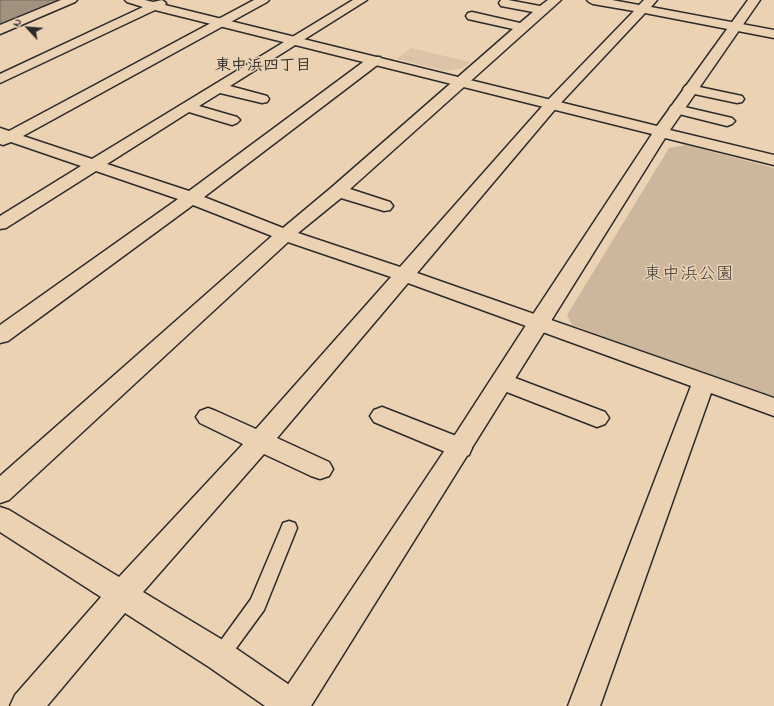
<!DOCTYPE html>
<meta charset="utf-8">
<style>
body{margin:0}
#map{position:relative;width:774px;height:706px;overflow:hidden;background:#ebd2b3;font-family:"Indie Flower",sans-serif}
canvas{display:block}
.north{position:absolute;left:8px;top:8px;width:40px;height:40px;-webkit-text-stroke:3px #ebd2b3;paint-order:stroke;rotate:296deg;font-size:11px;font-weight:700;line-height:16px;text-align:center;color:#2b2b2b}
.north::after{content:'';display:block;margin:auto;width:14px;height:18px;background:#2b2b2b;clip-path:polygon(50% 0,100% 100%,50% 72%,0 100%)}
</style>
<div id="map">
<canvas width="774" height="706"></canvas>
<div class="north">N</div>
</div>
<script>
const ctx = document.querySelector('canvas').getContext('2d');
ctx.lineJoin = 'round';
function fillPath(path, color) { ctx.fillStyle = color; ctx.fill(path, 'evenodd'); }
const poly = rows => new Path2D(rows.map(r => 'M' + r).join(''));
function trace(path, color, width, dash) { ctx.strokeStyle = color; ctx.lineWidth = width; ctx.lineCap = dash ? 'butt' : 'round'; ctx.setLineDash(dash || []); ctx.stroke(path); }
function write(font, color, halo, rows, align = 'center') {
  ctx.font = font + ' "Indie Flower","Klee One",sans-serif'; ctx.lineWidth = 3; ctx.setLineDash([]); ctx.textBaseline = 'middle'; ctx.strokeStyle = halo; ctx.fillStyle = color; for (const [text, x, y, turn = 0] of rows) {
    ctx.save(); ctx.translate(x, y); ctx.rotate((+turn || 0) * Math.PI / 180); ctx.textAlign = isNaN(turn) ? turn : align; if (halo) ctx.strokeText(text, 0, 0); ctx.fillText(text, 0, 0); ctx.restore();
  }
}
const built = poly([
 [411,48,470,62,463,68,446,71,397,59]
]);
const green = poly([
 [686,145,774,168,774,398,572,325,567,315,669,148]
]);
const water = poly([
 [0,0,64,0,0,27,0,0]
]);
const lane = poly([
 [289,521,295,523,297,528,264,610,226,662,220,665,214,662,211,656,214,650,251,599,281,528,283,523,289,521]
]);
const street = poly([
 [61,0,77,0,75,2,0,34,0,25,61,0],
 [254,0,269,0,267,2,23,136,92,159,353,0,367,0,230,86,267,96,269,99,267,102,262,103,220,93,199,106,237,117,240,120,237,123,232,125,189,112,107,164,189,191,370,57,380,57,382,60,380,63,204,197,283,228,332,187,513,29,468,19,466,16,468,13,472,12,520,23,533,12,501,6,499,3,501,0,508,0,540,6,548,0,561,0,350,189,390,202,393,206,390,210,384,211,341,198,298,233,400,267,547,101,634,11,593,4,589,2,587,0,612,0,639,5,644,0,657,0,651,7,774,30,774,38,645,13,557,107,417,273,774,398,774,416,711,393,600,706,568,706,691,386,408,283,277,438,329,462,333,469,329,476,320,479,311,476,264,454,143,592,231,645,304,695,309,706,265,706,209,667,125,613,47,706,10,706,15,695,101,597,0,532,0,507,9,510,119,577,243,444,200,423,196,417,200,411,208,408,216,411,256,429,391,277,288,242,9,500,0,503,0,476,272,236,193,205,8,341,0,343,0,325,178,199,96,171,6,228,0,229,0,216,81,166,11,142,3,145,0,144,0,128,9,131,254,0],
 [690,85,742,96,744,99,742,102,737,103,685,92,683,89,685,86,690,85],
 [676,105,732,118,735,121,732,124,727,126,671,112,669,109,671,106,676,105],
 [502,373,605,412,609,418,605,424,597,427,494,387,491,381,494,375,502,373],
 [382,407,469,441,472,448,469,455,460,458,374,422,370,416,374,410,382,407]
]);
const secondary = poly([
 [125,0,145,0,153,2,162,0,166,3,165,5,657,126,748,0,760,0,670,130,774,155,774,165,665,138,311,706,276,706,281,695,451,441,530,319,652,134,155,10,0,83,0,74,143,7,127,2,125,0]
]);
const farNeighbourhoodnames = [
 ["東中浜四丁目",263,67]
];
const parkNames = [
 ["東中浜公園",689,276]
];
fillPath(built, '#dbc4a8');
fillPath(green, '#ccb79d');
fillPath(water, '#a1927f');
trace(water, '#72695d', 1);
trace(lane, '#2b2b2b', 3);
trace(street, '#2b2b2b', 3);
trace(secondary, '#2b2b2b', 3);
fillPath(lane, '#ebd2b3');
fillPath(street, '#ebd2b3');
fillPath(secondary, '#ebd2b3');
write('bold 16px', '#2b2b2b', '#ebd2b3', farNeighbourhoodnames);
write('18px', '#43403c', '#ebd2b3', parkNames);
</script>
